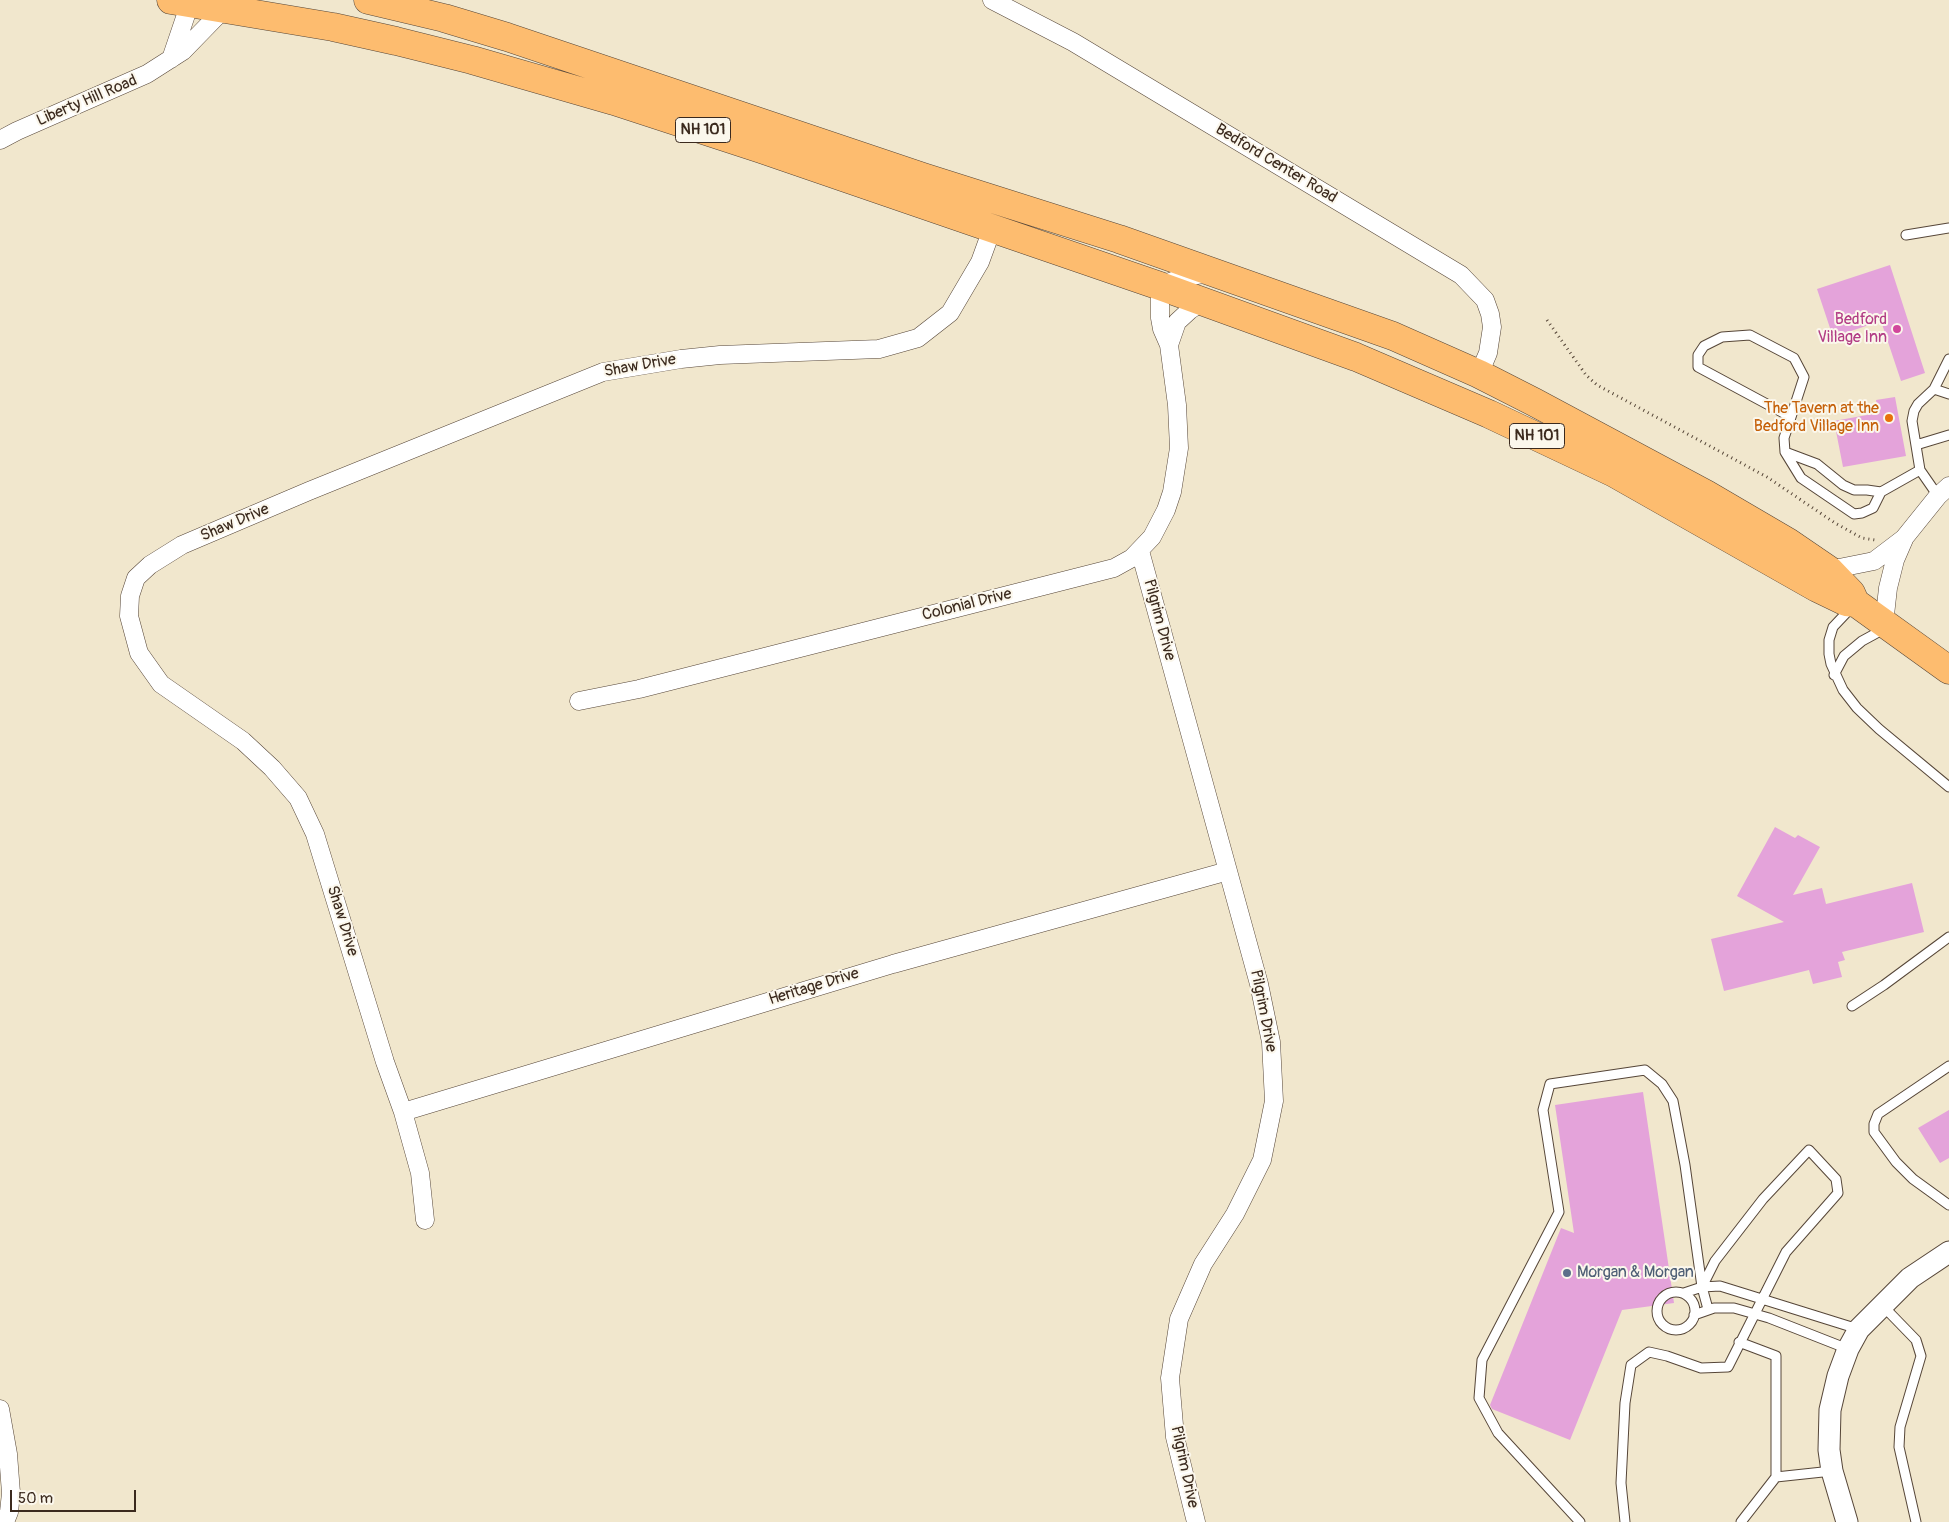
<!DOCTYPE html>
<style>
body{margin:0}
#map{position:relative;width:1949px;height:1522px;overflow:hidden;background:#f1e7cd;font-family:Pangolin,sans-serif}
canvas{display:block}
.scale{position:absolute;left:10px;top:1490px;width:126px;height:22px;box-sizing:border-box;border:2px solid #3b2a1e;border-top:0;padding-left:6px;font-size:15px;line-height:18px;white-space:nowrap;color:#3b2a1e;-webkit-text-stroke:4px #fbf7ec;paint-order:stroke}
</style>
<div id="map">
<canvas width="1949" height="1522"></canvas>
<div class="scale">50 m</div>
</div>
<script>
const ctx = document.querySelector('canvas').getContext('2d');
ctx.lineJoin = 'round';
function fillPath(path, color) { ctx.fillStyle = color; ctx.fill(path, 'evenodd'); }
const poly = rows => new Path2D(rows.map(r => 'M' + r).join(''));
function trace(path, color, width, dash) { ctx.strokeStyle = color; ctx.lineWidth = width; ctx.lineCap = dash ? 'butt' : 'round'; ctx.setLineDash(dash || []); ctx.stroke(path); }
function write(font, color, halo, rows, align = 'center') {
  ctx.font = font + ' Pangolin,sans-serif'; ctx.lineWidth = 4; ctx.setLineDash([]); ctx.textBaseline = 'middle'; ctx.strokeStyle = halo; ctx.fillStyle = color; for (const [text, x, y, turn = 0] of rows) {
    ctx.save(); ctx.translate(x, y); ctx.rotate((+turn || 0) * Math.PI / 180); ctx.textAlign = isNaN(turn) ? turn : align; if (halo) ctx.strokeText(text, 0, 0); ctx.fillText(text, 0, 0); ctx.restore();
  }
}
const building = poly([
 [1890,265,1925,373,1901,381,1881,321,1833,337,1817,289],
 [1895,397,1906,456,1843,467,1834,421,1878,413,1876,400],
 [1775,827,1795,838,1798,835,1820,847,1793,895,1822,888,1826,904,1912,883,1924,932,1842,952,1845,960,1838,962,1842,977,1813,984,1809,970,1724,991,1711,939,1784,922,1737,896],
 [1643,1092,1674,1303,1622,1310,1570,1440,1492,1409,1490,1405,1561,1228,1574,1233,1555,1105],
 [1949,1110,1949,1158,1940,1163,1918,1128]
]);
const path = poly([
 [1547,320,1586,375,1597,385,1767,477,1835,523,1862,538,1875,540]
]);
const service = poly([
 [1906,235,1949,228],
 [1934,389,1949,394],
 [1791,417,1698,367,1698,355,1704,346,1722,337,1750,335,1794,358,1804,377,1791,417,1784,438,1785,452,1801,478,1854,514,1862,513,1873,508,1881,492,1920,470],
 [1916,445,1949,435],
 [1785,452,1817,464,1843,485,1854,490,1867,490,1881,492],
 [1938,496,1920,470,1912,421,1914,411,1918,404,1934,389,1949,359],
 [1851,608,1833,627,1829,640,1829,654,1831,664,1843,690,1857,708,1879,729,1949,787],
 [1834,675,1844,656,1862,641,1884,629],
 [1852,1006,1884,985,1949,937],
 [1949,1066,1878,1114,1874,1124,1874,1132,1896,1162,1913,1179,1949,1205],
 '1657 1311a19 19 0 1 1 38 0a19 19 0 1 1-38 0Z',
 [1684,1293,1702,1287,1720,1286,1858,1329],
 [1882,1305,1916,1340,1921,1356,1900,1427,1899,1447,1916,1522],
 [1694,1315,1714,1308,1734,1308,1769,1318,1848,1349],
 [1739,1342,1776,1356,1776,1477],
 [1580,1522,1498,1433,1479,1398,1482,1360,1559,1212,1543,1110,1550,1084,1645,1070,1662,1084,1673,1101,1685,1165,1702,1287],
 [1625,1522,1621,1483,1625,1403,1631,1365,1649,1352,1667,1356,1701,1368,1728,1367,1786,1252,1838,1193,1836,1179,1809,1150,1763,1199,1715,1261,1702,1287,1708,1309],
 [1741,1522,1776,1477,1832,1471]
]);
const minor = poly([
 [992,0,1073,42,1461,275,1485,300,1490,314,1492,327,1488,353,1479,374],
 [171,59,191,0],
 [0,140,17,131,147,74,183,51,218,15,231,11],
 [1169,345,1177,322,1190,310,1203,301],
 [1140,551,1259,984,1271,1042,1274,1101,1262,1160,1235,1214,1203,1264,1179,1319,1170,1378,1175,1437,1196,1522],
 [1829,570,1874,561,1903,539],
 [1884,624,1888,588,1895,560,1905,537,1938,496,1949,486],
 [579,701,639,689,1114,568,1132,558,1152,537,1166,510,1172,492,1179,448,1177,405,1169,345,1162,329,1160,318,1160,286,1181,278,1209,273],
 [403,1112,893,964,1228,871],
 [425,1220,420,1173,403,1112,385,1062,315,834,298,798,272,768,243,741,161,684,139,653,129,616,130,596,136,578,150,565,182,545,309,491,603,372,681,359,720,355,879,349,918,338,950,313,980,262,992,229],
 [0,1409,8,1454,11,1493,9,1512,5,1522]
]);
const tertiary = poly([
 [1847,1522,1832,1471,1829,1450,1830,1410,1838,1376,1848,1349,1859,1329,1910,1278,1949,1252]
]);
const trunk = poly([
 [171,0,333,27,396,41,472,60,614,101,761,149,1160,286,1356,357,1489,414,1614,473,1817,588,1846,602,1856,603,1949,670],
 [368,0,444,18,507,37,923,177,1119,239,1393,336,1479,374,1534,402,1706,494,1788,542,1829,570,1851,593,1855,602]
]);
const markers = [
 [1897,329,5,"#d1479c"],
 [1889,418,5,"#e8710a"],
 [1567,1273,5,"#5c6f8a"]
];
const shields = [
 [703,130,55],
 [1537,436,55]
];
const shieldNames = [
 ["NH 101",703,130],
 ["NH 101",1537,436]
];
const streetNames = [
 ["Liberty Hill Road",87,101,-23],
 ["Bedford Center Road",1276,164,31],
 ["Shaw Drive",640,366,-10],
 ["Shaw Drive",235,523,-23],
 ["Colonial Drive",967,605,-14],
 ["Pilgrim Drive",1159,620,75],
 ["Shaw Drive",342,921,73],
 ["Heritage Drive",814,987,-17],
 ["Pilgrim Drive",1263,1011,79],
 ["Pilgrim Drive",1184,1467,78]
];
const hotelNames = [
 ["Bedford",1887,320],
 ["Village Inn",1887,338]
];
const foodNames = [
 ["The Tavern at the",1879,409],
 ["Bedford Village Inn",1879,427]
];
const serviceNames = [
 ["Morgan & Morgan",1577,1273]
];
fillPath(building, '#e4a3da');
trace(service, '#564638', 11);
trace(minor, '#564638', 19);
trace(tertiary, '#564638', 23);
trace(trunk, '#564638', 29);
trace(path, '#564638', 3, [1, 4]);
trace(service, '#fff', 9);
trace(minor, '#fff', 18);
trace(tertiary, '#fff', 21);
trace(trunk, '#fdbc6f', 28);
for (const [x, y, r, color] of markers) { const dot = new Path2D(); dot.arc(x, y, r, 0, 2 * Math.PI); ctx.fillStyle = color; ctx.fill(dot); trace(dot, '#fbf7ec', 2); }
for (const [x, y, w] of shields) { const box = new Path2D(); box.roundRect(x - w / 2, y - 12.5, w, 25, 4); ctx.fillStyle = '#fbf7ec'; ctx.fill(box); trace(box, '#3b2a1e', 1); }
write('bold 15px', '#3b2a1e', null, shieldNames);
write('16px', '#3b2a1e', '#fbf7ec', streetNames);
write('16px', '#b23c85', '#fbf7ec', hotelNames, 'right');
write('16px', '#c56008', '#fbf7ec', foodNames, 'right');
write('16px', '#4e5e75', '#fbf7ec', serviceNames, 'left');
</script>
